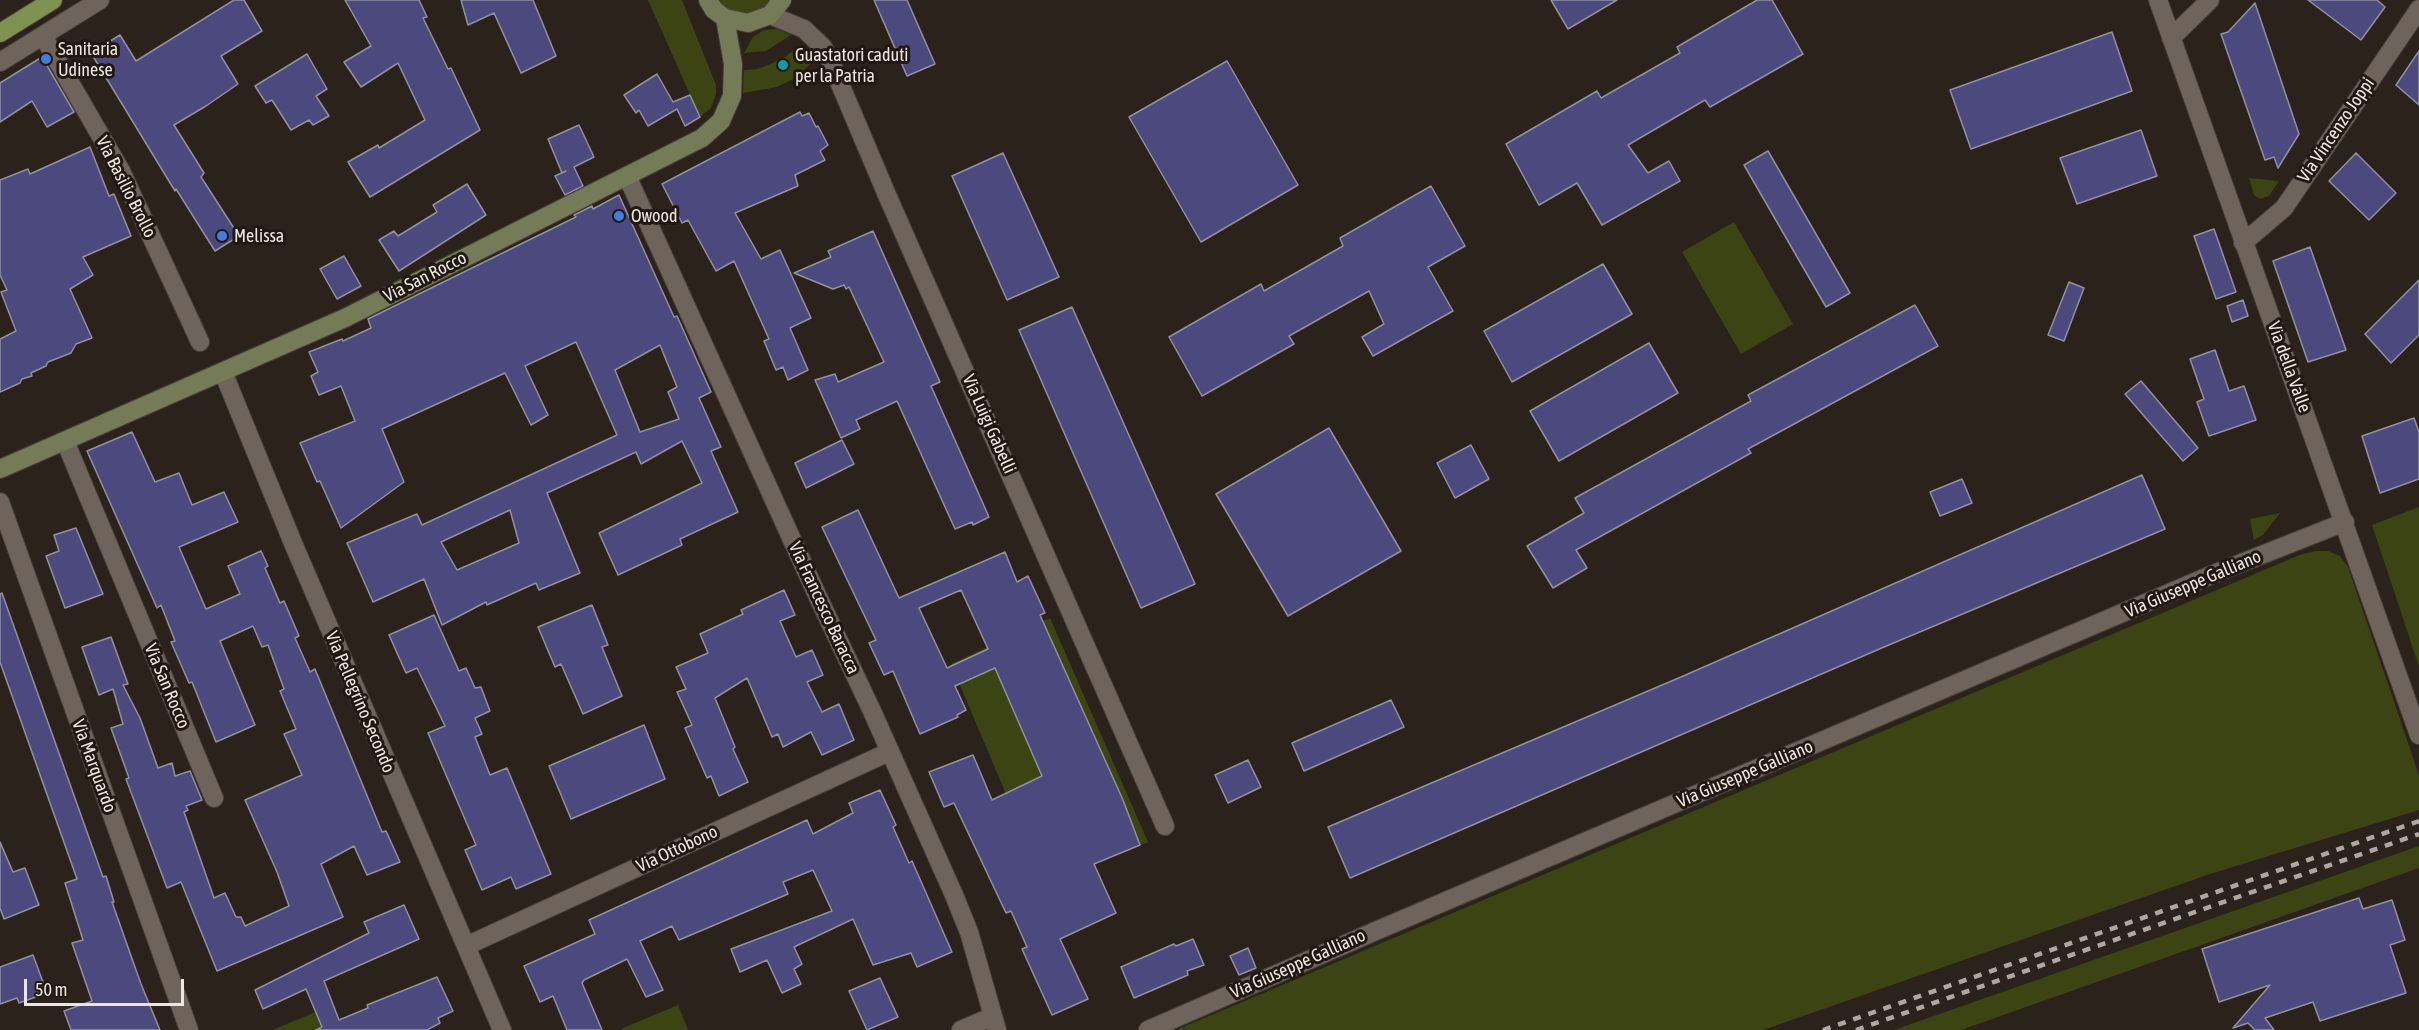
<!DOCTYPE html>
<style>
body{margin:0}
#map{position:relative;width:2419px;height:1030px;overflow:hidden;background:#2b221b;font-family:"Asap Condensed",sans-serif}
canvas{display:block}
.scale{position:absolute;left:24px;top:979px;width:160px;height:27px;box-sizing:border-box;border:3px solid #ece6e1;border-top:0;padding-left:8px;font-size:18px;line-height:21px;white-space:nowrap;color:#ece6e1;-webkit-text-stroke:4px #211911;paint-order:stroke}
</style>
<div id="map">
<canvas width="2419" height="1030"></canvas>
<div class="scale">50 m</div>
</div>
<script>
const ctx = document.querySelector('canvas').getContext('2d');
ctx.lineJoin = 'round';
function fillPath(path, color) { ctx.fillStyle = color; ctx.fill(path, 'evenodd'); }
const poly = rows => new Path2D(rows.map(r => 'M' + r).join(''));
function trace(path, color, width, dash) { ctx.strokeStyle = color; ctx.lineWidth = width; ctx.lineCap = dash ? 'butt' : 'round'; ctx.setLineDash(dash || []); ctx.stroke(path); }
function write(font, color, halo, rows, align = 'center') {
  ctx.font = font + ' "Asap Condensed",sans-serif'; ctx.lineWidth = 6; ctx.setLineDash([]); ctx.textBaseline = 'middle'; ctx.strokeStyle = halo; ctx.fillStyle = color; for (const [text, x, y, turn = 0] of rows) {
    ctx.save(); ctx.translate(x, y); ctx.rotate((+turn || 0) * Math.PI / 180); ctx.textAlign = isNaN(turn) ? turn : align; if (halo) ctx.strokeText(text, 0, 0); ctx.fillText(text, 0, 0); ctx.restore();
  }
}
const green = poly([
 [648,0,682,0,716,85,716,94,711,108,700,117],
 [714,0,776,0,757,15,733,16],
 [777,29,791,35,766,51,744,53,753,37,764,30],
 [826,33,822,39,833,54,814,60,797,77,777,87,743,93,744,70,758,69,768,65,785,57,800,45,805,50],
 [2249,178,2279,181,2269,196,2260,199,2254,195],
 [1734,222,1793,324,1741,354,1682,252],
 [2419,507,2419,667,2372,525],
 [2280,513,2263,535,2254,540,2250,519],
 [2317,551,2328,551,2340,556,2348,567,2419,775,2419,810,2210,874,1763,1030,1176,1030,2302,554],
 [1050,618,1148,842,1088,867,1006,794,951,664],
 [2419,846,2419,868,1961,1030,1894,1030],
 [678,1005,688,1030,622,1030,621,1029],
 [316,1012,323,1030,272,1030]
]);
const building = poly([
 [234,0,244,0,262,31,221,56,238,84,206,106,174,125,204,173,201,177,239,236,215,251,176,189,175,191,91,53,120,35,136,61,234,0],
 [345,0,419,0,427,17,423,18,448,69,451,68,480,130,370,197,348,162,378,145,379,148,425,120,398,63,361,87,344,62,371,46,345,0],
 [461,0,533,0,556,56,521,73,494,13,468,25,461,0],
 [874,0,907,0,935,64,907,76,874,0],
 [1551,0,1617,0,1568,29,1551,0],
 [1757,0,1772,0,1803,54,1710,107,1705,100,1628,145,1648,173,1669,161,1680,181,1602,225,1577,183,1539,205,1506,144,1597,91,1601,98,1680,53,1677,47,1757,0],
 [2308,0,2377,0,2385,7,2361,40,2308,0],
 [2255,3,2299,134,2278,168,2274,157,2265,160,2221,34,2228,32,2255,3],
 [2112,32,2132,91,1971,149,1950,90,2112,32],
 [2419,51,2419,105,2396,85,2419,51],
 [307,54,327,89,316,96,329,116,313,125,309,120,291,130,272,100,266,103,255,86,307,54],
 [42,57,74,112,47,127,32,101,0,122,0,83,42,57],
 [1227,61,1298,185,1201,242,1129,117,1227,61],
 [657,74,673,102,690,95,700,117,685,126,677,109,648,126,639,110,636,113,624,95,657,74],
 [800,112,802,116,809,113,816,127,818,126,828,145,820,151,825,160,795,175,798,186,735,213,761,259,780,250,811,318,790,328,808,370,788,380,783,367,776,370,764,341,769,339,734,261,716,271,688,220,682,223,662,184,800,112],
 [579,125,594,157,574,167,583,186,565,195,555,176,566,171,562,173,548,139,579,125],
 [2141,130,2157,176,2077,204,2060,158,2141,130],
 [90,147,109,196,114,194,131,236,83,257,93,275,70,289,92,338,76,344,71,353,48,362,46,366,31,373,32,376,22,379,20,383,0,392,0,339,16,331,1,292,7,290,0,275,0,180,28,169,30,174,90,147],
 [1768,151,1850,293,1826,307,1744,165,1768,151],
 [1003,153,1059,277,1007,300,952,176,1003,153],
 [2356,153,2396,193,2369,220,2329,181,2356,153],
 [467,184,486,215,399,271,379,240,394,231,398,236,437,212,433,205,467,184],
 [1431,186,1465,246,1428,267,1453,311,1373,356,1362,337,1384,324,1369,291,1289,336,1294,344,1202,396,1169,337,1261,284,1264,291,1343,246,1340,238,1431,186],
 [619,195,674,317,677,316,711,392,699,398,721,447,711,451,738,512,680,539,682,545,618,575,599,533,702,483,682,441,641,464,636,452,547,493,580,573,539,590,536,583,487,605,486,602,442,625,424,579,373,602,347,543,417,514,422,525,617,435,576,342,525,366,548,415,531,425,505,373,382,429,404,482,341,528,320,481,317,482,300,443,355,421,341,386,319,395,311,376,318,372,309,352,342,339,343,341,371,328,368,319,576,217,574,215,592,206,593,209,619,195],
 [660,345,677,387,668,392,679,419,640,432,615,370,660,345],
 [510,510,519,543,457,570,441,542,510,510],
 [2214,229,2236,292,2216,299,2194,236,2214,229],
 [873,231,940,382,931,386,989,517,973,525,972,522,955,529,897,401,856,420,860,429,841,438,815,380,835,374,838,382,884,362,849,287,846,289,844,285,833,289,794,273,831,257,828,251,873,231],
 [2310,247,2346,350,2308,362,2273,261,2310,247],
 [344,256,361,286,337,299,320,269,344,256],
 [1603,264,1632,314,1512,382,1484,331,1603,264],
 [2419,280,2419,335,2391,363,2365,334,2419,280],
 [2069,282,2084,288,2064,341,2048,335,2069,282],
 [2243,300,2248,316,2232,322,2227,306,2243,300],
 [1915,305,1938,346,1748,449,1751,453,1576,550,1587,568,1553,588,1527,546,1584,513,1575,498,1751,401,1748,395,1915,305],
 [1072,307,1195,584,1141,608,1019,330,1072,307],
 [1649,343,1678,393,1559,461,1530,411,1649,343],
 [2215,350,2229,391,2244,386,2256,420,2209,436,2197,402,2204,399,2190,359,2215,350],
 [2141,381,2198,448,2183,461,2125,394,2141,381],
 [2414,418,2419,432,2419,479,2380,493,2362,436,2414,418],
 [1329,428,1401,551,1288,616,1216,494,1329,428],
 [132,432,155,482,179,473,192,505,224,492,238,522,179,547,206,609,240,594,228,566,261,551,268,566,265,568,280,603,284,601,299,636,295,638,310,672,315,669,382,832,386,831,400,862,367,875,354,846,321,864,343,917,217,971,181,882,167,888,126,779,129,778,111,728,123,724,113,689,99,695,82,647,111,637,128,684,123,685,140,718,158,768,172,763,175,776,190,771,202,800,186,806,188,810,184,812,214,898,225,893,236,917,241,917,245,926,289,906,277,872,245,800,302,775,284,734,296,729,280,691,284,689,268,645,262,647,253,626,220,641,255,725,216,742,192,682,189,683,171,642,175,641,161,605,157,608,87,451,132,432],
 [842,440,854,464,806,488,795,463,842,440],
 [1471,445,1489,479,1455,498,1437,463,1471,445],
 [2142,475,2165,529,1884,647,1350,878,1328,827,1681,677,2142,475],
 [1962,479,1972,503,1940,516,1930,492,1962,479],
 [858,510,899,598,1005,552,1017,582,1028,576,1045,613,1040,615,1123,800,1140,845,1094,864,1116,913,1060,939,1088,999,1052,1015,1022,949,1027,947,1011,911,1006,913,954,803,944,807,929,772,973,755,992,800,1042,776,995,668,955,686,966,710,957,715,958,717,920,734,893,671,884,675,869,643,876,640,822,527,858,510],
 [961,590,988,649,947,668,919,608,961,590],
 [76,528,103,594,65,608,46,556,59,551,54,535,76,528],
 [784,590,795,615,780,621,796,657,812,650,823,675,807,682,822,712,839,704,854,740,822,755,811,732,783,747,778,734,772,737,747,678,715,698,735,747,733,749,748,782,719,796,711,776,707,778,685,728,692,725,677,692,686,689,676,667,708,653,700,634,743,614,741,610,784,590],
 [2,593,103,877,106,876,114,902,112,902,141,984,160,1030,71,1030,64,1011,92,1001,72,943,83,940,65,883,77,879,0,662,0,594,2,593],
 [592,605,608,645,602,647,622,696,583,714,561,664,555,667,538,627,592,605],
 [434,615,459,671,466,668,475,688,481,687,490,711,475,718,482,734,475,737,490,775,507,768,551,874,516,889,511,877,482,890,465,850,476,845,428,733,445,726,417,668,406,673,389,635,434,615],
 [1391,700,1404,727,1304,771,1292,743,1391,700],
 [644,725,665,779,571,819,549,766,644,725],
 [1248,760,1261,787,1228,803,1215,775,1248,760],
 [880,790,896,825,893,827,909,863,912,861,952,952,917,967,911,953,873,965,853,919,794,947,802,964,794,969,801,984,782,993,767,960,740,972,731,949,832,911,813,870,783,882,788,894,679,940,672,926,640,941,663,990,646,997,627,959,584,980,582,983,602,1030,567,1030,553,996,540,1002,524,966,595,934,589,920,807,820,813,834,853,813,849,803,880,790],
 [0,842,13,872,25,868,39,905,4,919,0,908,0,842],
 [2359,898,2363,909,2392,900,2405,940,2390,945,2406,993,2320,1021,2313,1002,2265,1018,2274,1030,2255,1030,2248,1023,2233,1028,2270,985,2219,1002,2202,949,2359,898],
 [404,905,419,939,324,981,339,1020,368,1008,367,1005,437,977,453,1011,438,1018,440,1023,427,1030,316,1030,322,1027,306,989,263,1009,255,990,369,933,364,922,404,905],
 [1193,939,1204,965,1187,971,1188,975,1134,998,1121,967,1174,944,1176,946,1193,939],
 [1248,948,1256,968,1239,975,1230,956,1248,948],
 [33,955,47,993,19,1003,17,998,0,1004,0,967,33,955],
 [880,978,898,1017,867,1030,849,991,880,978]
]);
const street = poly([
 [2158,0,2419,735],
 [770,15,804,29,823,47,829,58,887,195,1165,826],
 [43,36,121,171,200,342],
 [2171,38,2210,0],
 [0,62,100,0],
 [627,176,818,597,872,711,954,895,969,932,997,1030],
 [2243,243,2284,208,2419,9],
 [223,372,293,543,502,1030],
 [65,441,214,798],
 [0,502,189,1030],
 [466,946,889,752],
 [961,1030,991,1017],
 [1148,1030,1378,930,2216,573,2345,522]
]);
const secondary = poly([
 [708,0,714,10,725,18,748,23,770,15,782,0],
 [0,469,345,318,702,138,721,121,732,96,733,64,725,18]
]);
const primary = poly([
 [0,33,53,0]
]);
const rail = poly([
 [1823,1030,2419,821],
 [1856,1030,2419,834]
]);
const markers = [
 [46,59,6,"#3f7fe0"],
 [783,65,6,"#0f9aa8"],
 [619,216,6,"#3f7fe0"],
 [222,236,6,"#3f7fe0"]
];
const poiNames = [
 ["Sanitaria",58,49],
 ["Udinese",58,70],
 ["Guastatori caduti",795,55],
 ["per la Patria",795,76],
 ["Owood",631,216],
 ["Melissa",234,236]
];
const streetNames = [
 ["Via Vincenzo Joppi",2336,130,-56],
 ["Via Basilio Brollo",126,187,63],
 ["Via San Rocco",425,277,-27],
 ["Via della Valle",2289,367,70],
 ["Via Luigi Gabelli",989,424,66],
 ["Via Giuseppe Galliano",2193,584,-23],
 ["Via Francesco Baracca",824,608,65],
 ["Via San Rocco",167,686,67],
 ["Via Pellegrino Secondo",360,702,67],
 ["Via Marquardo",94,766,70],
 ["Via Giuseppe Galliano",1745,774,-23],
 ["Via Ottobono",677,849,-25],
 ["Via Giuseppe Galliano",1298,964,-24]
];
fillPath(green, '#3c4413');
fillPath(building, '#4c497f');
trace(building, '#91919e', 1.5);
trace(street, '#47403a', 20);
trace(secondary, '#47403a', 20);
trace(primary, '#47403a', 20);
trace(street, '#6f645c', 18);
trace(secondary, '#767b57', 18);
trace(primary, '#7e9251', 18);
trace(rail, '#afa8a2', 4.5, [8, 8]);
for (const [x, y, r, color] of markers) { const dot = new Path2D(); dot.arc(x, y, r, 0, 2 * Math.PI); ctx.fillStyle = color; ctx.fill(dot); trace(dot, '#211911', 2); }
write('18px', '#ece6e1', '#211911', poiNames, 'left');
write('18px', '#ece6e1', '#211911', streetNames);
</script>
